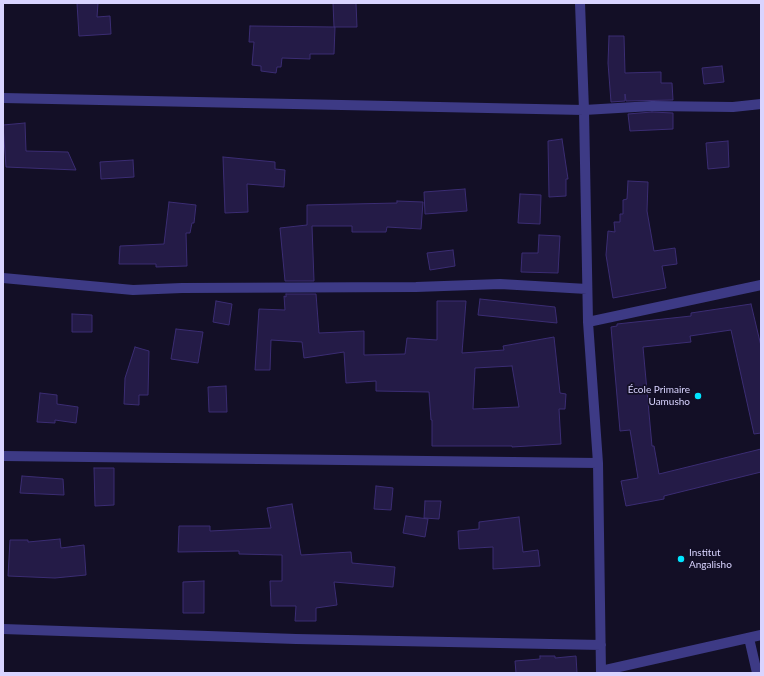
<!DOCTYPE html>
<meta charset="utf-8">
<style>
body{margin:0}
#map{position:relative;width:764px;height:676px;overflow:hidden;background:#130f26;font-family:Lato,sans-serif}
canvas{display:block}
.frame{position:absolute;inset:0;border:4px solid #d9d4ff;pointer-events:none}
</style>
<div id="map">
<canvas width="764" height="676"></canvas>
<div class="frame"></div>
</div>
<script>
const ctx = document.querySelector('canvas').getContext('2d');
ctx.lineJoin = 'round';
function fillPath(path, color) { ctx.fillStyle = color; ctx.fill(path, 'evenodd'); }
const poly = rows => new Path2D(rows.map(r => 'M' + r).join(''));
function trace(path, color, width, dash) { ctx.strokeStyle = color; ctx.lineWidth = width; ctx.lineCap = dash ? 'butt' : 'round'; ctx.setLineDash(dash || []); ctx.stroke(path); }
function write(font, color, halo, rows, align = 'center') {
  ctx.font = font + ' Lato,sans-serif'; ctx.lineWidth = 3.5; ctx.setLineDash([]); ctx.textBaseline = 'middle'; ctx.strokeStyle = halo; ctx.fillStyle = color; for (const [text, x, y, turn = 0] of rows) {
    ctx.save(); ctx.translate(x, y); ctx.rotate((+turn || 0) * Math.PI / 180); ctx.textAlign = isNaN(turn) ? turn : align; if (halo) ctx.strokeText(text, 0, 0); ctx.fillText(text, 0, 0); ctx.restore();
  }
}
const building = poly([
 [77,3,98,3,97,17,110,16,111,34,79,36,77,3],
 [333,3,356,3,357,27,334,27,333,3],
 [250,26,335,27,334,54,310,54,310,59,282,58,281,67,277,67,276,73,261,71,261,66,252,65,254,42,249,42,250,26],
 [609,36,624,36,625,73,661,72,661,83,672,83,673,100,626,101,625,94,625,101,611,102,608,63,609,36],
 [722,66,724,82,704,84,702,68,722,66],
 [652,112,673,113,673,129,630,131,628,114,652,112],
 [25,123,26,151,68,152,76,170,6,167,3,125,25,123],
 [562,139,568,179,566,179,566,196,549,197,548,141,562,139],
 [728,141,729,167,708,169,706,143,728,141],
 [223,157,275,162,275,169,285,170,284,187,247,184,248,212,225,213,223,157],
 [133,160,134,177,101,179,100,162,133,160],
 [628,181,648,182,647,211,654,251,675,248,677,264,662,266,666,288,613,298,606,255,608,231,615,232,614,222,620,222,620,214,623,214,623,200,627,199,628,181],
 [465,189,467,211,425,214,424,192,465,189],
 [520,194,541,195,540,224,518,223,520,194],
 [397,201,423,202,421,229,387,227,386,232,352,232,352,226,312,226,314,281,285,281,280,228,307,225,307,205,397,203,397,201],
 [169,202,196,205,194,223,192,223,190,233,186,233,187,266,156,267,156,264,119,264,120,246,164,244,169,202],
 [539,235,560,236,558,273,521,272,522,253,538,253,539,235],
 [453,250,455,266,430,270,427,253,453,250],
 [286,294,316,294,319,333,364,331,364,355,405,354,407,338,437,340,437,301,466,301,462,353,504,350,503,346,554,337,560,393,566,394,565,409,559,409,561,444,512,447,512,446,432,446,432,420,431,420,429,392,376,391,376,381,346,383,344,352,304,358,302,342,271,340,270,370,255,370,259,309,285,310,284,296,286,297,286,294],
 [512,366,519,407,473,409,475,368,512,366],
 [480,299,555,307,557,323,478,315,480,299],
 [216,301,232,304,229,325,213,322,216,301],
 [751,304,761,346,761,433,754,434,731,330,690,336,691,342,643,347,652,446,654,446,659,474,761,449,761,472,664,496,664,499,626,506,621,481,638,478,630,430,620,431,611,327,617,326,617,324,691,316,691,313,751,304],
 [72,314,92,315,92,332,72,332,72,314],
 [176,329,203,332,198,363,171,359,176,329],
 [135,347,149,351,148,395,139,395,139,405,124,404,125,378,135,347],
 [226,386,227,412,209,412,208,387,226,386],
 [40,393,57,395,57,404,78,407,76,423,55,420,55,423,37,422,40,393],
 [94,468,114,468,114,505,95,506,94,468],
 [22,476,63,479,64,495,20,493,22,476],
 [376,486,393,488,391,510,374,509,376,486],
 [425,501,441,501,439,519,424,518,425,501],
 [292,504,301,555,351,552,352,563,395,567,393,587,334,582,337,605,316,608,316,621,295,621,296,606,271,606,270,581,282,581,282,555,239,554,239,551,178,552,179,526,210,526,210,531,271,528,267,508,292,504],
 [406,516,428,519,425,537,403,533,406,516],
 [519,517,523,552,538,550,540,566,493,569,493,547,459,549,458,531,479,529,479,522,519,517],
 [60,539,61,548,84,545,86,575,55,578,8,576,10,540,28,540,28,542,60,539],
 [204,581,204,613,183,613,183,582,204,581],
 [540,656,555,656,555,658,576,656,577,673,516,673,515,661,540,659,540,656]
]);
const street = poly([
 [580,3,584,110,588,322,598,463,601,673],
 [3,98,584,110,652,106,733,107,761,104],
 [3,278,133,290,182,288,416,287,500,284,587,289],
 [588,322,761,285],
 [3,456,598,463],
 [3,629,296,639,601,645],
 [749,638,757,673],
 [601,671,761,635]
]);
const markers = [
 [698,396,4,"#00e5ff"],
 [681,559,4,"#00e5ff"]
];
const poiNames = [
 ["École Primaire",690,390],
 ["Uamusho",690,402],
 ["Institut",689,553,"left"],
 ["Angalisho",689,565,"left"]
];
fillPath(building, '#241b47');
trace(building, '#3b2d73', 1);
trace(street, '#3d3a85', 10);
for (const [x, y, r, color] of markers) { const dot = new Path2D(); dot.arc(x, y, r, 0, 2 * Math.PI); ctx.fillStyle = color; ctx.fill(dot); trace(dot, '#130f26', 1.5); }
write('10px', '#d9d4ff', '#130f26', poiNames, 'right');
</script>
